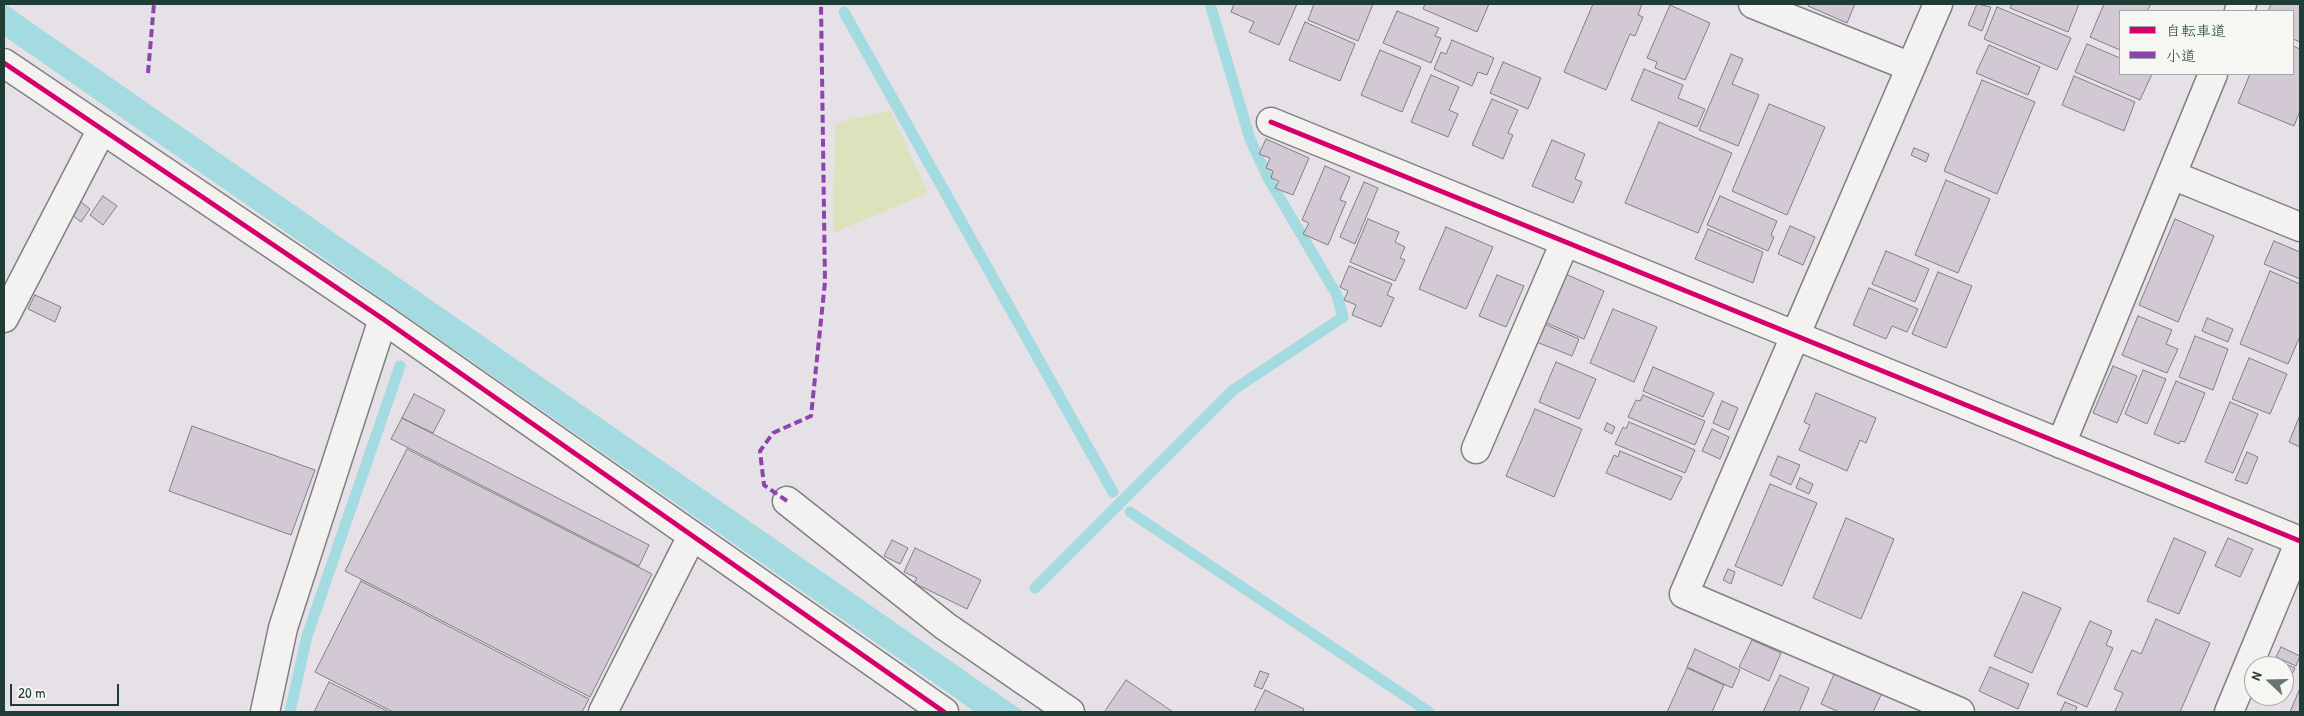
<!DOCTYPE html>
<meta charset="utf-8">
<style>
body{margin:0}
#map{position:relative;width:2304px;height:716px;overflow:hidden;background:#e6e1e7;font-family:"Patrick Hand","Klee One",sans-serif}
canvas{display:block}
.frame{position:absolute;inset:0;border:5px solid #1f3d34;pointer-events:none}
.legend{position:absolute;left:2119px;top:10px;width:175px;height:65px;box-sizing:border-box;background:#f6f6f2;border:1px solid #a0aca6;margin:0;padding:6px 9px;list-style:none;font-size:15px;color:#1f3d34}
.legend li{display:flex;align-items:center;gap:10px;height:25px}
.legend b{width:25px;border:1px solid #a0aca6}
.north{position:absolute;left:2244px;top:656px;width:50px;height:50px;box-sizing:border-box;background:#f6f6f2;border:1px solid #a0aca6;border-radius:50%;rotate:291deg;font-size:14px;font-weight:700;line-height:20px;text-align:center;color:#1f3d34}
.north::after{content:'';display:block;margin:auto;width:18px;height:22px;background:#657673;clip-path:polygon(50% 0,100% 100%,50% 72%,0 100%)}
.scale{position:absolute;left:10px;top:684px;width:109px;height:22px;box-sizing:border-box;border:2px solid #1f3d34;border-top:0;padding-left:6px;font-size:15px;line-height:18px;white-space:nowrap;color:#1f3d34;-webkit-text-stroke:4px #f6f6f2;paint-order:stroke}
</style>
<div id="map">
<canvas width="2304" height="716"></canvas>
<div class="frame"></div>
<ul class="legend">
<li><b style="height:6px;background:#d6006c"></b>自転車道</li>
<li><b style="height:6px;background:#8e44ad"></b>小道</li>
</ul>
<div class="north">N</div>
<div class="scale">20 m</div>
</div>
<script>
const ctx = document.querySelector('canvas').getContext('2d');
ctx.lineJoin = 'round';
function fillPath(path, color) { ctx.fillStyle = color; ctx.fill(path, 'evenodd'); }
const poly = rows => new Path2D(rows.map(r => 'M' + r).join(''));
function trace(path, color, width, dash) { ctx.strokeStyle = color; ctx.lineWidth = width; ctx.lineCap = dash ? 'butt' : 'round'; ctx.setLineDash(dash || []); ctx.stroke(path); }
const green = poly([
 [890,110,928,193,833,233,835,123]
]);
const water = poly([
 [4,4,5,4,1024,712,975,712,954,697,4,36]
]);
const stream = poly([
 [844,12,1113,492],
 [1130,512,1429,712],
 [1035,588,1233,390,1343,317,1337,295,1268,178,1250,139,1210,4],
 [290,712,307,636,400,366]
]);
const building = poly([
 [1234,4,1297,4,1279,45,1249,32,1254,22,1231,12,1234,4],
 [1314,4,1373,4,1358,41,1308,20,1314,4],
 [1425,4,1489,4,1477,32,1423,9,1425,4],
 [1593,4,1642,4,1638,15,1643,17,1635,36,1630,34,1606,90,1564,72,1593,4],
 [1809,4,1855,4,1847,23,1808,6,1809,4],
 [1977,4,1991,7,1982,31,1968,25,1977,4],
 [2012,4,2079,4,2068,32,2010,8,2012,4],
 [2104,4,2151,4,2147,11,2120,11,2120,50,2090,37,2104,4],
 [2271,4,2300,4,2300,42,2293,39,2293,11,2268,11,2271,4],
 [1670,5,1710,23,1685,80,1655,68,1657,62,1647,58,1670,5],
 [1997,7,2071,38,2057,70,1984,39,1997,7],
 [1397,11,1439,28,1435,36,1441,38,1431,63,1383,43,1397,11],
 [1305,22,1355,44,1340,81,1289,60,1305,22],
 [1452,40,1494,58,1487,75,1478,72,1472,86,1434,69,1441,52,1446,54,1452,40],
 [2087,44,2120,58,2120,74,2152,74,2140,100,2075,72,2087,44],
 [1989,45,2040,67,2028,95,1976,73,1989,45],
 [2293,46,2300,49,2300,111,2294,126,2238,103,2250,74,2293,74,2293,46],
 [1380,50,1421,67,1402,112,1361,95,1380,50],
 [1731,54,1743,59,1732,84,1759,95,1738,146,1699,130,1731,54],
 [1503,62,1541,78,1528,109,1490,93,1503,62],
 [1644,69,1683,85,1678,98,1705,109,1697,127,1631,100,1644,69],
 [1431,75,1459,87,1449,110,1458,114,1448,137,1411,122,1431,75],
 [2074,76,2135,102,2124,131,2062,105,2074,76],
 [1982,80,2035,102,1997,194,1944,171,1982,80],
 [1492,99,1518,110,1508,133,1513,135,1503,159,1472,145,1492,99],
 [1769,104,1825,127,1787,215,1732,191,1769,104],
 [1659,122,1732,153,1698,233,1625,203,1659,122],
 [1266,139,1309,158,1293,195,1275,188,1279,181,1271,178,1273,171,1266,168,1270,158,1259,154,1266,139],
 [1552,140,1585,154,1575,179,1582,182,1573,203,1532,186,1552,140],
 [1914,148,1929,154,1926,162,1911,155,1914,148],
 [1325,166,1350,177,1340,200,1346,202,1328,245,1303,234,1309,223,1302,220,1325,166],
 [1946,180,1990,199,1958,273,1915,255,1946,180],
 [1364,182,1378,188,1355,244,1340,237,1364,182],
 [103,196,117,206,103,225,90,215,103,196],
 [1720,196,1777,221,1771,235,1774,237,1768,251,1707,225,1720,196],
 [81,202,90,209,81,222,72,215,81,202],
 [1368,219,1399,232,1395,242,1405,247,1400,258,1405,260,1395,281,1350,262,1368,219],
 [2175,219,2214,236,2178,322,2139,305,2175,219],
 [1790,226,1815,237,1803,265,1778,254,1790,226],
 [1446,227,1493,247,1466,309,1419,289,1446,227],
 [1708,229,1763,252,1753,283,1695,259,1708,229],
 [2274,241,2300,252,2300,279,2264,264,2274,241],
 [1886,251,1929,269,1915,302,1872,284,1886,251],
 [1349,266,1392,284,1387,295,1394,298,1381,327,1352,315,1356,305,1344,300,1348,291,1340,287,1349,266],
 [2270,271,2300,284,2300,336,2288,364,2240,344,2270,271],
 [1938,272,1972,286,1946,348,1912,334,1938,272],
 [1563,273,1604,291,1584,339,1542,321,1563,273],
 [1497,275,1524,286,1506,327,1479,316,1497,275],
 [1869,288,1918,309,1907,332,1892,326,1886,339,1853,325,1869,288],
 [35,295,61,307,55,322,28,309,35,295],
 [1613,309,1657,327,1634,382,1590,363,1613,309],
 [2138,316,2172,330,2166,344,2178,349,2167,373,2122,355,2138,316],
 [2207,318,2233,329,2228,342,2202,331,2207,318],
 [1542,323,1579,339,1572,356,1534,341,1542,323],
 [2195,336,2228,349,2213,390,2179,377,2195,336],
 [2249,358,2287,374,2270,414,2232,399,2249,358],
 [1556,362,1596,379,1579,419,1539,402,1556,362],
 [2113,366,2137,376,2117,423,2093,413,2113,366],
 [1653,367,1714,393,1703,417,1643,391,1653,367],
 [2143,370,2166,379,2147,424,2125,414,2143,370],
 [2176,381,2205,393,2185,442,2180,441,2179,444,2154,434,2176,381],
 [1816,393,1876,418,1866,443,1860,440,1847,471,1799,450,1810,425,1804,422,1816,393],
 [414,394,445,410,433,433,402,418,414,394],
 [1643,395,1705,421,1695,445,1628,417,1636,400,1640,401,1643,395],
 [1722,401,1738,408,1729,430,1713,423,1722,401],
 [2230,402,2258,414,2233,473,2205,462,2230,402],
 [1535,409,1582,429,1554,497,1506,476,1535,409],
 [2300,415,2300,447,2289,442,2300,415],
 [402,418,649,545,639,566,391,439,402,418],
 [1629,422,1695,450,1685,473,1615,444,1623,427,1626,429,1629,422],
 [1607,423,1615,427,1612,434,1604,430,1607,423],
 [192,426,315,470,291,535,169,491,192,426],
 [1712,429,1729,437,1720,459,1702,451,1712,429],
 [407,449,652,574,590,697,345,571,407,449],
 [1620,451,1682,477,1671,500,1606,473,1614,455,1618,457,1620,451],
 [2247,452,2258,457,2247,484,2235,480,2247,452],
 [1778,456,1800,465,1791,485,1770,475,1778,456],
 [1800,478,1813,484,1809,494,1796,488,1800,478],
 [1770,484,1817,503,1782,586,1735,566,1770,484],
 [1846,518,1894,539,1861,619,1813,598,1846,518],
 [2174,538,2206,552,2179,614,2147,601,2174,538],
 [2228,538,2253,549,2240,577,2215,566,2228,538],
 [892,540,908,548,900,564,884,556,892,540],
 [915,548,981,580,967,609,914,583,917,578,904,572,915,548],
 [1728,569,1735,572,1731,584,1723,580,1728,569],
 [361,581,589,699,582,712,393,712,315,672,361,581],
 [2023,592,2061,608,2032,673,1994,656,2023,592],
 [2156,619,2210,643,2180,712,2118,712,2115,711,2123,693,2114,689,2132,650,2141,654,2156,619],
 [2090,621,2112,631,2106,645,2113,648,2087,707,2057,694,2090,621],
 [1752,640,1781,653,1769,681,1739,667,1752,640],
 [2281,647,2300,656,2296,666,2276,657,2281,647],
 [1695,649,1740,670,1732,688,1687,667,1695,649],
 [2272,658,2295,668,2284,692,2284,666,2268,666,2272,658],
 [1990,667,2029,684,2018,709,1979,691,1990,667],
 [1687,668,1724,685,1712,712,1667,712,1687,668],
 [1260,671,1269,674,1262,689,1254,686,1260,671],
 [1835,672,1882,693,1873,712,1839,712,1821,704,1835,672],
 [1780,675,1809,688,1799,712,1763,712,1780,675],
 [1126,680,1173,712,1107,712,1105,711,1126,680],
 [329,682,389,712,314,712,329,682],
 [2300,688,2300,712,2290,712,2300,688],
 [1265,690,1304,709,1303,712,1254,712,1265,690],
 [2065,702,2077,707,2075,712,2060,712,2065,702]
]);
const street = poly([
 [1753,4,1911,67],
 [1938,4,1684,594,1960,712],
 [2239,11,2242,4],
 [4,63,383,319,944,712],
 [1271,122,2300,541],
 [2172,175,2300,227],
 [4,318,102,129],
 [2061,444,2213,74],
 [1476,449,1565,242],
 [787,501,945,626,1070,712],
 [265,712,283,628,383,319],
 [603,712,692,536],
 [2229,712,2300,541]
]);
const quiet = poly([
 [148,73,154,4],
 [787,501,764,485,760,451,773,433,811,416,825,282,821,4]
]);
const cycleway = poly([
 [4,63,383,319,944,712],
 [1271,122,2300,541]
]);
fillPath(green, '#dce3bc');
fillPath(water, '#a3dbe0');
trace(stream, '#a3dbe0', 11);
fillPath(building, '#d2c9d4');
trace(building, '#7e8182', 1);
trace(street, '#7e8182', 31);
trace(street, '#f3f2f1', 28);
trace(quiet, '#8e44ad', 4, [8, 4]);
trace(cycleway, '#d6006c', 5);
</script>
